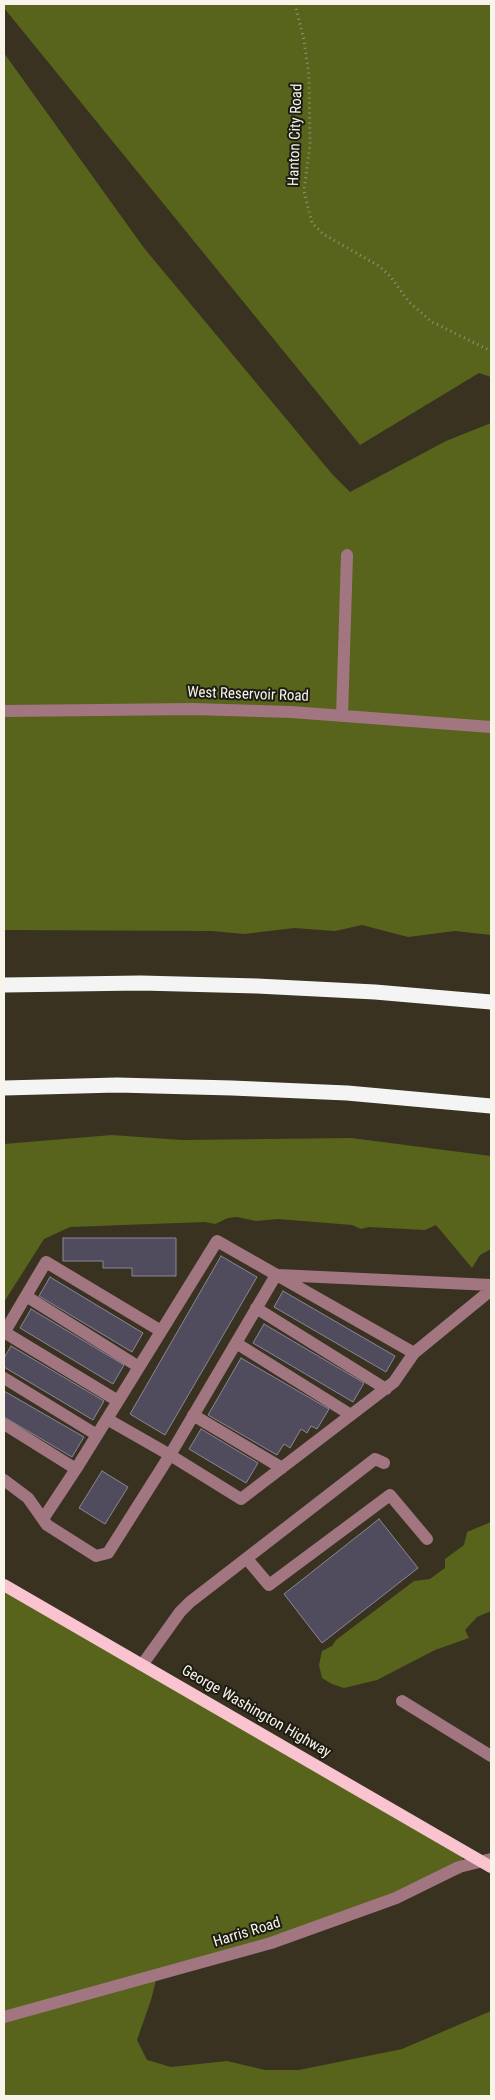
<!DOCTYPE html>
<style>
body{margin:0}
#map{position:relative;width:495px;height:2100px;overflow:hidden;background:#393221;font-family:"Roboto Condensed",sans-serif}
canvas{display:block}
.frame{position:absolute;inset:0;border:5px solid #f8f4e9;pointer-events:none}
</style>
<div id="map">
<canvas width="495" height="2100"></canvas>
<div class="frame"></div>
</div>
<script>
const ctx = document.querySelector('canvas').getContext('2d');
ctx.lineJoin = 'round';
function fillPath(path, color) { ctx.fillStyle = color; ctx.fill(path, 'evenodd'); }
const poly = rows => new Path2D(rows.map(r => 'M' + r).join(''));
function trace(path, color, width, dash) { ctx.strokeStyle = color; ctx.lineWidth = width; ctx.lineCap = dash ? 'butt' : 'round'; ctx.setLineDash(dash || []); ctx.stroke(path); }
function write(font, color, halo, rows, align = 'center') {
  ctx.font = font + ' "Roboto Condensed",sans-serif'; ctx.lineWidth = 4; ctx.setLineDash([]); ctx.textBaseline = 'middle'; ctx.strokeStyle = halo; ctx.fillStyle = color; for (const [text, x, y, turn = 0] of rows) {
    ctx.save(); ctx.translate(x, y); ctx.rotate((+turn || 0) * Math.PI / 180); ctx.textAlign = isNaN(turn) ? turn : align; if (halo) ctx.strokeText(text, 0, 0); ctx.fillText(text, 0, 0); ctx.restore();
  }
}
const forest = poly([
 [4,4,491,4,491,377,479,373,360,445,4,8],
 [4,53,144,248,332,474,350,492,446,441,491,423,491,935,455,931,408,937,362,925,335,931,294,928,244,934,212,931,4,930],
 [112,1135,182,1140,351,1138,491,1156,491,1249,480,1255,472,1268,436,1225,425,1230,369,1227,361,1229,352,1225,278,1219,256,1221,237,1217,228,1218,215,1224,205,1222,70,1227,44,1239,4,1302,4,1144],
 [491,1522,491,1611,477,1617,465,1630,469,1638,435,1650,377,1680,344,1688,332,1684,322,1678,319,1665,322,1651,332,1646,336,1640,414,1581,430,1579,445,1568,445,1559,464,1545,467,1532],
 [4,1587,463,1854,462,1873,345,1918,158,1972,151,2000,137,2040,147,2060,171,2067,227,2061,265,2070,299,2070,402,2049,491,2011,491,2096,4,2096]
]);
const building = poly([
 [63,1238,176,1238,176,1276,132,1276,132,1268,103,1268,103,1261,63,1261,63,1238],
 [221,1256,257,1277,165,1435,130,1414,221,1256],
 [50,1277,143,1333,132,1352,39,1296,50,1277],
 [283,1291,395,1356,386,1372,274,1307,283,1291],
 [31,1309,124,1365,113,1384,20,1328,31,1309],
 [264,1324,364,1383,353,1402,253,1343,264,1324],
 [11,1346,104,1401,93,1420,4,1367,4,1358,11,1346],
 [241,1358,329,1409,317,1429,311,1426,307,1433,301,1429,290,1448,284,1444,277,1455,208,1415,241,1358],
 [4,1391,84,1437,72,1457,4,1417,4,1391],
 [201,1429,258,1463,246,1483,189,1449,201,1429],
 [102,1471,128,1487,105,1524,79,1508,102,1471],
 [379,1519,418,1568,322,1643,284,1594,379,1519]
]);
const path = poly([
 [295,4,304,40,309,76,310,145,304,191,312,223,323,234,379,266,390,276,409,302,432,322,491,351]
]);
const minor = poly([
 [4,711,193,709,291,712,491,727],
 [342,716,347,555],
 [278,1275,491,1285],
 [26,1296,139,1367],
 [256,1308,386,1389],
 [4,1332,118,1401],
 [4,1333,46,1262,161,1331],
 [236,1343,351,1415],
 [4,1378,97,1435],
 [193,1415,282,1468],
 [107,1419,170,1455,276,1275],
 [4,1424,76,1469],
 [4,1480,28,1498,47,1525,96,1556,108,1553,170,1455,241,1499,394,1382,414,1353],
 [43,1519,76,1469,217,1241,414,1353,491,1290],
 [247,1559,269,1585,390,1495,427,1539],
 [142,1665,180,1612,190,1602,375,1459,384,1463],
 [402,1701,491,1756],
 [4,2017,271,1943,396,1898,459,1867,491,1859]
]);
const major = poly([
 [4,1585,491,1867]
]);
const highway = poly([
 [4,985,141,983,257,986,375,992,491,1002],
 [4,1088,117,1085,232,1088,347,1093,491,1106]
]);
const streetNames = [
 ["Hanton City Road",296,135,-88],
 ["West Reservoir Road",248,695,2],
 ["George Washington Highway",256,1712,30],
 ["Harris Road",247,1933,-17]
];
fillPath(forest, '#58641b');
fillPath(building, '#504c5e');
trace(building, '#8a8699', 1);
trace(path, '#979183', 3, [1, 4]);
trace(minor, '#a17680', 12);
trace(major, '#f9c4cf', 12);
trace(highway, '#f4f4f4', 15);
write('15px', '#f8f4e9', '#1d1b13', streetNames);
</script>
